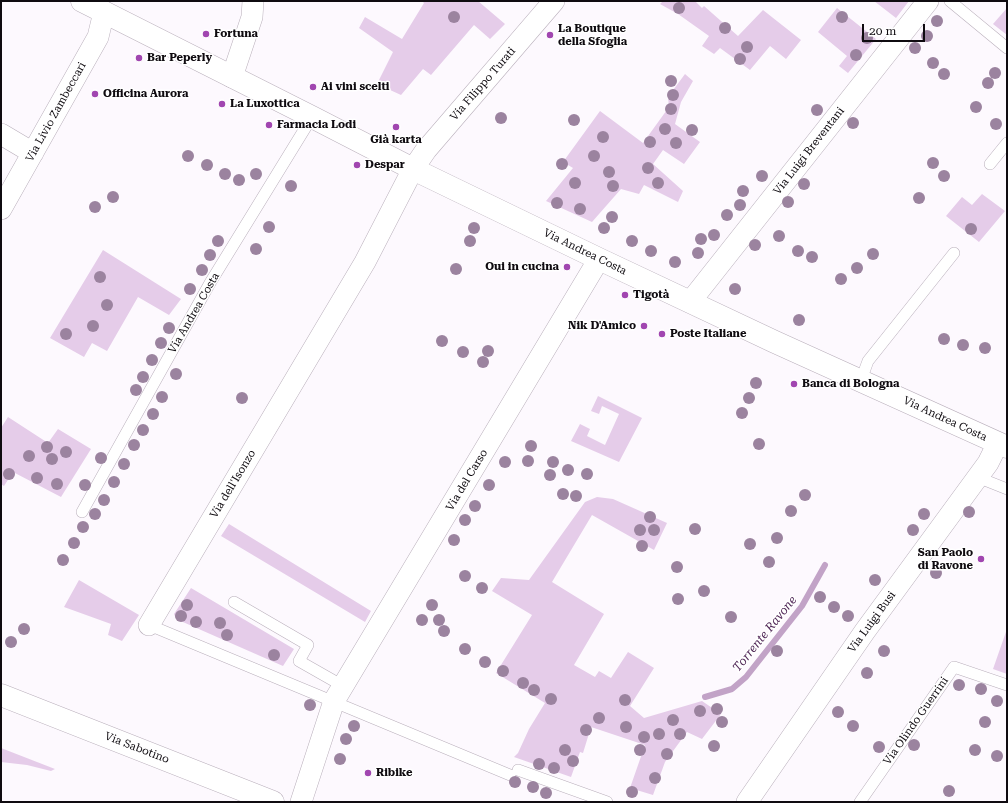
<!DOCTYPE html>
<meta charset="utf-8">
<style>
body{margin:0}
#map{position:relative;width:1008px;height:803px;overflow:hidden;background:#fdf9fe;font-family:"Roboto Serif",serif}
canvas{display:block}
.frame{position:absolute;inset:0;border:2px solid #0f0b10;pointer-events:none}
.scale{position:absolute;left:862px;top:24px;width:63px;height:18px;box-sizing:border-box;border:2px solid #0f0b10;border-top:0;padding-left:5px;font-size:12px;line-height:14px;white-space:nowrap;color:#0f0b10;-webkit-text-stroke:3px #fff;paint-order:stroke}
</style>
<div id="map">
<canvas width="1008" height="803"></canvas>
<div class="frame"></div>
<div class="scale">20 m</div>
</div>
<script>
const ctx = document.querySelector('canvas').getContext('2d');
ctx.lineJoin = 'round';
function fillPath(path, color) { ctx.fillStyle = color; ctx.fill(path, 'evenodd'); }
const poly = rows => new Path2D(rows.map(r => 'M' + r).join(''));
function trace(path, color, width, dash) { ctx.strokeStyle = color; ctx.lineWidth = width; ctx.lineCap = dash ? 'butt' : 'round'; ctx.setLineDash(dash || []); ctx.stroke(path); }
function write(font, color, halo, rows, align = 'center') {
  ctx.font = font + ' "Roboto Serif",serif'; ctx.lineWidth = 3; ctx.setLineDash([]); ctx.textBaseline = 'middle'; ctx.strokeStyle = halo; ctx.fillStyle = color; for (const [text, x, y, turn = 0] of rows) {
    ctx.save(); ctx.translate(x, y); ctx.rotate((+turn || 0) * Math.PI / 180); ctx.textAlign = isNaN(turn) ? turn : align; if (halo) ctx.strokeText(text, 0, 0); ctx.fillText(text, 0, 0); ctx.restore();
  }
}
const green = poly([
 [422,1,478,1,505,24,490,39,474,25,431,75,423,69,401,95,377,84,393,52,359,28,365,17,402,39,424,3],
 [663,1,695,1,702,8,704,6,738,36,763,10,801,40,786,59,770,46,750,70,720,48,714,54,702,46,709,36,678,14,660,4],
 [874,1,909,1,896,18],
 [837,8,876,39,848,73,839,66,847,56,818,32],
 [1007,8,1007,35,993,24],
 [685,74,693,81,681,102,675,124,700,142,684,164,663,150,653,164,683,191,678,202,644,185,639,194,621,189,592,222,546,201,573,168,563,162,600,111,643,143,669,107,668,97],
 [982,194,1005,211,979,242,946,216,962,197,972,205],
 [103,250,181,299,169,315,138,297,107,351,92,343,84,357,50,338],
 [598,396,642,418,619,462,571,441,580,424,590,429,587,436,605,445,619,414,602,406,599,414,591,411],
 [8,417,48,443,58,429,91,449,61,497,13,472,4,486,1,484,1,428],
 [597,497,613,499,667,523,654,550,592,515,552,582,604,614,574,665,595,677,599,671,611,678,628,652,654,668,630,706,644,718,702,701,721,714,702,739,687,732,665,762,653,795,630,788,645,745,591,727,583,753,580,752,571,777,514,757,518,753,529,729,545,703,496,673,532,615,492,591,501,578,529,580,585,502],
 [229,524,371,611,365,622,221,536],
 [79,580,139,615,122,641,108,635,111,624,64,607],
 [191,588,294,649,283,666,176,619,174,614],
 [1007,629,1007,674,993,669],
 [1,748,55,769,51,771,27,765,1,762]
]);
const stream = poly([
 [705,697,732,689,746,677,802,606,825,565]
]);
const service = poly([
 [950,1,1007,48],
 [990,164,1007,143],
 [861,380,868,361,954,253],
 [977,477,1007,489],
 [82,512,210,283,312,117],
 [234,602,308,645,299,661,343,686],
 [149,625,510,775],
 [518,770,607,802],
 [860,802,954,667,1007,685]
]);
const minor = poly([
 [232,77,252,17,253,1],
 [1,134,33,153],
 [1,209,98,37,104,12],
 [690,302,928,1],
 [149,625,365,262,413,169,426,150,554,1],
 [301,802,334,701,599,259],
 [747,802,865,631,988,463,998,443]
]);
const secondary = poly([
 [82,1,312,117,413,169,599,259,775,342,1007,447]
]);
const primary = poly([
 [1,695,273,802]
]);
const trees = [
 [679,8],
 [454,17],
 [842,17],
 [937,21],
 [725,28],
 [927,36],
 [867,38],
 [747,47],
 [915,48],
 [856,55],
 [740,59],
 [933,63],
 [995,73],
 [944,74],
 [671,81],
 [988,83],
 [673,95],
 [976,107],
 [671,109],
 [817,110],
 [501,118],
 [574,120],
 [853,123],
 [996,124],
 [665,129],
 [692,130],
 [603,137],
 [650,142],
 [676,143],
 [188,156],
 [594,156],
 [933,163],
 [562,164],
 [207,165],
 [648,168],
 [609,172],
 [225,174],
 [256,174],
 [762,176],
 [944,176],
 [239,180],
 [575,183],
 [658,183],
 [804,184],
 [291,186],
 [613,186],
 [743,191],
 [113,197],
 [919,198],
 [788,202],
 [557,203],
 [740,205],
 [95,207],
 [580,209],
 [727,215],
 [612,217],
 [269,227],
 [474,228],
 [604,228],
 [971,229],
 [714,235],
 [779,236],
 [701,239],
 [218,241],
 [470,241],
 [632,241],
 [755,245],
 [256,249],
 [651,251],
 [798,251],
 [698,253],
 [873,254],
 [210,255],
 [812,257],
 [675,262],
 [857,268],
 [456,269],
 [202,270],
 [100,277],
 [841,279],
 [190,289],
 [735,289],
 [107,305],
 [799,320],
 [93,326],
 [169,328],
 [66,334],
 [944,339],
 [442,341],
 [161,343],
 [963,345],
 [985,348],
 [488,351],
 [463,352],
 [152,360],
 [483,362],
 [176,374],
 [143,377],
 [756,383],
 [136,390],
 [162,397],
 [242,398],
 [749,398],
 [742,413],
 [153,414],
 [143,430],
 [759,444],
 [134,445],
 [531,446],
 [47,447],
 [66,452],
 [29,456],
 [101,458],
 [52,459],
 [528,461],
 [505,462],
 [553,462],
 [124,464],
 [568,470],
 [9,474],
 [587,474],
 [550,475],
 [37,478],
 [114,482],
 [57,484],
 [85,485],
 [489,485],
 [563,494],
 [805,495],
 [576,496],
 [104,500],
 [475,506],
 [791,511],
 [969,512],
 [95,514],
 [924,514],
 [650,517],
 [465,520],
 [83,527],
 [695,529],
 [640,530],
 [654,530],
 [913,530],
 [777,538],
 [454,540],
 [74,543],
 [750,544],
 [642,546],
 [63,560],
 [769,562],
 [677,567],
 [936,573],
 [465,576],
 [875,580],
 [482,588],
 [704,591],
 [820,597],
 [678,599],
 [187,605],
 [432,605],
 [834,607],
 [181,616],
 [848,616],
 [731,617],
 [422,620],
 [439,620],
 [196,622],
 [220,623],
 [24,629],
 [444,631],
 [227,635],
 [11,642],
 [465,649],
 [777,651],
 [884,651],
 [274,655],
 [485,662],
 [503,671],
 [867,673],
 [523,683],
 [959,685],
 [981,689],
 [534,690],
 [551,699],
 [625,700],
 [997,701],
 [310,705],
 [717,709],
 [700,711],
 [838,712],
 [599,718],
 [673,720],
 [722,722],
 [985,722],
 [354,726],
 [853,726],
 [626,727],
 [586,730],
 [659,734],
 [680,734],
 [644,737],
 [346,739],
 [914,745],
 [714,746],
 [879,747],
 [565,750],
 [640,750],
 [975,750],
 [667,754],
 [997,756],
 [340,759],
 [573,761],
 [539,764],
 [554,768],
 [655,778],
 [515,782],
 [533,787],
 [949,791],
 [632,792],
 [546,793]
];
const markers = [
 [206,34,4,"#a146b0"],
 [550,35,4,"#a146b0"],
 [139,58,4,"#a146b0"],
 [313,87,4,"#a146b0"],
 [95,94,4,"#a146b0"],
 [222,104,4,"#a146b0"],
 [269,125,4,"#a146b0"],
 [396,127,4,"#a146b0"],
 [357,165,4,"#a146b0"],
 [567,267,4,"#a146b0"],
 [625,295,4,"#a146b0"],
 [644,326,4,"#a146b0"],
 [662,334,4,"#a146b0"],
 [794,384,4,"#a146b0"],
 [981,559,4,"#a146b0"],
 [368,773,4,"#a146b0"]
];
const poiNames = [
 ["La Boutique",558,29],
 ["della Sfoglia",558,42],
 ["Fortuna",214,34],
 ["Bar Peperly",147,58],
 ["Ai vini scelti",321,87],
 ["Officina Aurora",103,94],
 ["La Luxottica",230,104],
 ["Farmacia Lodi",277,125],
 ["Già karta",396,140,"center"],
 ["Despar",365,165],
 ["Oui in cucina",559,267,"right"],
 ["Tigotà",633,295],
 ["Nik D'Amico",636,326,"right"],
 ["Poste Italiane",670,334],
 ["Banca di Bologna",802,384],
 ["San Paolo",973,553,"right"],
 ["di Ravone",973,566,"right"],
 ["Ribike",376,773]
];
const streetNames = [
 ["Via Filippo Turati",483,84,-49],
 ["Via Livio Zambeccari",56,112,-61],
 ["Via Luigi Breventani",809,151,-52],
 ["Via Andrea Costa",585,252,26],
 ["Via Andrea Costa",194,313,-60],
 ["Via Andrea Costa",945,419,25],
 ["Via del Carso",467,480,-59],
 ["Via dell'Isonzo",233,484,-59],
 ["Via Luigi Busi",872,622,-54],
 ["Via Olindo Guerrini",916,721,-55],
 ["Via Sabotino",137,748,21]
];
const waterNames = [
 ["Torrente Ravone",765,634,-51]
];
fillPath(green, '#e5cce9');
trace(stream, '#c2a3c7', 6);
trace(service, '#b9afbb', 12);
trace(minor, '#b9afbb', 22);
trace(secondary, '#b9afbb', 23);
trace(primary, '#b9afbb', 23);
trace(service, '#fff', 11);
trace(minor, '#fff', 21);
trace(secondary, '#fff', 22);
trace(primary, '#fff', 22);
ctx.fillStyle = '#9b839f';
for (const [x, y] of trees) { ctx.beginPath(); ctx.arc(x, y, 6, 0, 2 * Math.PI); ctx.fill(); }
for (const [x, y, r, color] of markers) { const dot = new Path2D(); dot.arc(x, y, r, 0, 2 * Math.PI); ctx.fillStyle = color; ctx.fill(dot); trace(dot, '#fff', 1.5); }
write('bold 11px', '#0f0b10', '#fff', poiNames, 'left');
write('11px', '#0f0b10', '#fff', streetNames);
write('italic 12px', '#502757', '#fff', waterNames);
</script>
